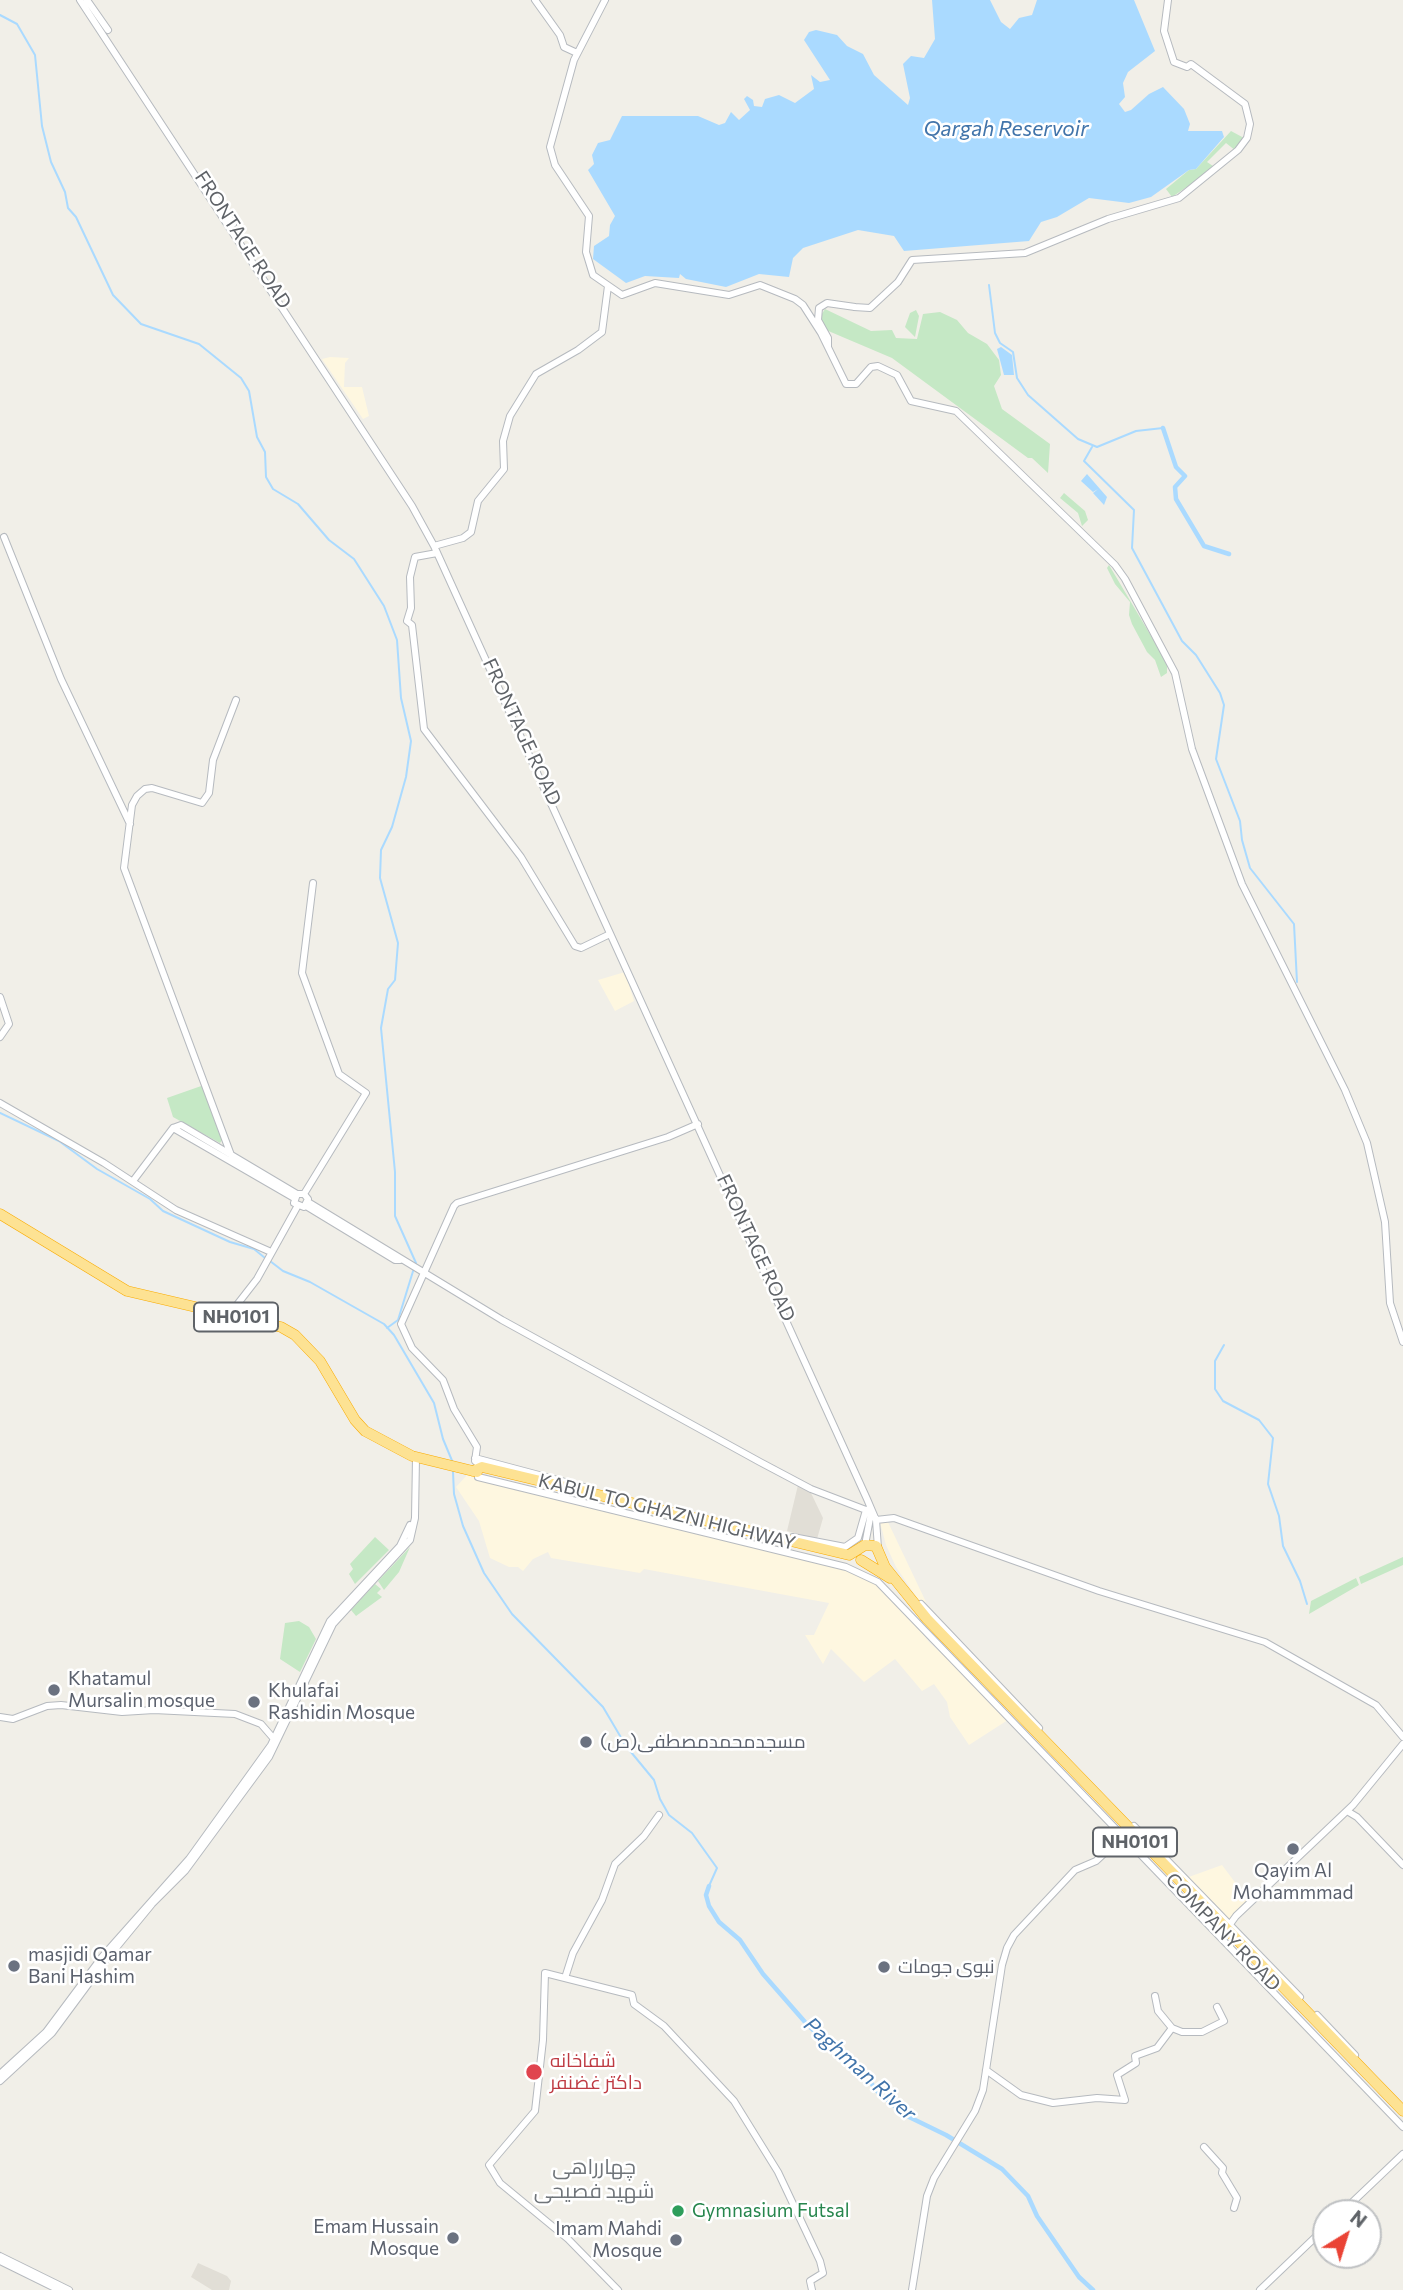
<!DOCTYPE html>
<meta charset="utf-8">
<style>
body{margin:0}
#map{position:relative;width:1403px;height:2290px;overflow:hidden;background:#f1efe8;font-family:Commissioner,sans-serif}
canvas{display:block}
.north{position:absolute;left:1312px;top:2199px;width:70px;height:70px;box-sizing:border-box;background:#fff;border:2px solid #bfc1c3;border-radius:50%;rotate:38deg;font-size:19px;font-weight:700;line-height:28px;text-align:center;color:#5f6368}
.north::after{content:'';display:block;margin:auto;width:24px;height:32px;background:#ea4335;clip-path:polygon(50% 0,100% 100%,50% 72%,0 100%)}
</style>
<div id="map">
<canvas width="1403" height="2290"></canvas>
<div class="north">N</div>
</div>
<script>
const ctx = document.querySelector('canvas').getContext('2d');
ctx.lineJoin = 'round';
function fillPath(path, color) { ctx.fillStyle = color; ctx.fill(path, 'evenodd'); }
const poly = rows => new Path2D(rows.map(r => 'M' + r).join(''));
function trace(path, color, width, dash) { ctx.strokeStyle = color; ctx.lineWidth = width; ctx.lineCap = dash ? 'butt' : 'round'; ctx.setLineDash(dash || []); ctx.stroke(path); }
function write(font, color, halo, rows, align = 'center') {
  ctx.font = font + ' Commissioner,Cairo,sans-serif'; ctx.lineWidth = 5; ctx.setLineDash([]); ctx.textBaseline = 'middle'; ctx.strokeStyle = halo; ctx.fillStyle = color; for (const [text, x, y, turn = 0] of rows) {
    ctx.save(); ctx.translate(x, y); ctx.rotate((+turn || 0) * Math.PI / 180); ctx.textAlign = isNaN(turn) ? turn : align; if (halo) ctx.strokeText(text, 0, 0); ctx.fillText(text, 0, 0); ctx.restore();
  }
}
const commercial = poly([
 [330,357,349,358,345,363,344,387,362,387,369,416,363,419,322,359],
 [625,972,634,1001,615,1011,598,980],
 [468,1474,846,1569,885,1586,929,1642,1011,1718,969,1745,950,1717,947,1702,934,1684,922,1691,895,1659,864,1682,831,1649,823,1664,805,1635,814,1635,829,1603,644,1569,640,1573,551,1558,548,1552,533,1559,523,1571,518,1567,509,1567,490,1558,479,1521,456,1487],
 [887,1520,926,1602,922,1605,896,1567,886,1545,880,1522],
 [1222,1865,1249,1901,1228,1920,1186,1878]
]);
const education = poly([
 [798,1485,810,1491,823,1518,817,1539,787,1531],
 [198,2263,227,2276,231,2281,229,2290,212,2290,191,2277]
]);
const green = poly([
 [1231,131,1244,138,1236,151,1226,143,1207,162,1213,166,1222,163,1172,197,1166,189,1189,170,1196,169],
 [825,309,871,331,892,330,896,338,917,339,923,314,940,312,957,320,968,333,987,344,999,360,1001,375,994,386,1002,409,1050,444,1048,473,1032,458,1028,458,892,358,826,330,820,317],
 [916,310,919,316,915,337,905,327,910,313],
 [1064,493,1085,511,1088,520,1082,526,1078,513,1060,498],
 [1109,565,1167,663,1167,673,1161,677,1155,660,1147,652,1132,624,1129,615,1130,602,1115,584,1107,568],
 [204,1085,223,1139,220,1143,173,1117,167,1098],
 [375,1537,389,1550,355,1584,349,1574,353,1569,350,1564],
 [410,1547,399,1572,384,1590,378,1581],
 [1403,1557,1403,1565,1361,1584,1359,1577],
 [1356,1578,1359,1585,1309,1614,1311,1601],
 [375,1584,381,1589,377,1593,382,1597,356,1616,351,1610],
 [299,1621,309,1627,316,1639,300,1672,280,1659,285,1623]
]);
const water = poly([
 [932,0,990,0,1001,22,1010,29,1019,18,1032,15,1037,0,1134,0,1155,51,1128,72,1123,83,1125,97,1119,104,1125,112,1131,110,1149,94,1163,87,1184,109,1190,124,1188,131,1222,131,1224,137,1196,169,1189,170,1151,197,1129,203,1089,198,1057,217,1041,222,1029,241,904,251,894,236,858,230,803,248,793,258,789,277,759,274,726,287,686,279,680,274,679,278,645,276,626,283,593,259,594,246,609,236,610,225,615,216,588,170,594,164,592,155,598,143,610,140,622,116,698,116,719,125,725,123,731,112,739,120,750,110,744,99,747,96,753,100,754,106,762,107,765,99,779,95,795,103,814,89,811,75,820,82,830,80,804,40,809,32,816,30,837,35,847,46,863,54,874,75,908,105,910,98,903,64,911,56,924,58,935,39],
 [1001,347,1012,355,1014,375,1004,375,997,349],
 [1087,474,1107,497,1104,505,1093,493,1098,489,1093,492,1081,481]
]);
const stream = poly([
 [0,15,17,24,35,55,42,126,51,162,65,192,68,208,76,217,113,295,141,324,199,344,241,378,249,391,257,437,265,452,266,477,273,489,298,504,329,540,354,559,384,606,397,640,401,698,411,741,406,777,392,827,381,850,380,878,398,943,395,980,388,989,381,1028,395,1172,395,1216,416,1263],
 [989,285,995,333,1000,343,1013,352,1017,378,1028,395,1078,439,1097,447,1136,431,1163,428],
 [1092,447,1084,461,1134,510,1132,548,1182,641,1196,655,1220,693,1224,705,1216,759,1240,821,1242,840,1250,868,1294,924,1297,982],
 [0,1113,59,1141,97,1169,150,1199,163,1211,230,1242,254,1249,265,1258],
 [270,1261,283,1271,310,1282,384,1324,394,1335,434,1403,443,1439,453,1463],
 [387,1328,398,1320,414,1268],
 [1224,1345,1215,1361,1215,1389,1223,1401,1259,1420,1273,1438,1268,1484,1279,1516,1283,1546,1300,1581,1307,1604],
 [453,1472,454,1494,463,1526,484,1573,512,1614,603,1707,626,1746,654,1780,660,1799,669,1815,692,1833,717,1868,709,1886]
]);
const river = poly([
 [1163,428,1176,467,1185,476,1175,487,1176,499,1204,546,1229,554],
 [709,1886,706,1895,709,1906,719,1922,740,1940,763,1974,805,2022,828,2045,862,2070,876,2090,905,2115,946,2135,1002,2169,1028,2196,1037,2216,1079,2277,1093,2290]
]);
const secondary = poly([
 [80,0,412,506,434,546,867,1499,876,1520,878,1548],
 [87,0,108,30],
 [535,0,560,35,564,47,577,53],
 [605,0,574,60,550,147,555,165,589,216,586,252,593,275,622,295,655,283,729,295,760,285,795,299,803,305,821,333,846,384,856,384,871,367,878,366,897,375,911,401,956,411,1115,565,1125,579,1175,673,1192,749,1242,884,1345,1090,1367,1143,1385,1222,1390,1303,1403,1342],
 [216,198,233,224],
 [854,307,870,308,898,282,912,260,1025,253,1108,219,1179,198,1238,150,1247,138,1250,124,1245,104,1191,64,1187,67,1174,62,1164,31,1168,0],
 [828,347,828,338,818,320,819,308,827,303,855,307],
 [4,537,61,679,130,824],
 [434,546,463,538,471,532,478,501,504,469,503,441,510,416,536,374,578,350,602,332,608,286],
 [437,553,415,557,410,577,411,608,407,621,412,625,424,729,521,857,575,946,581,948,610,934],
 [0,997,9,1024,0,1037],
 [0,1103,104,1163,176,1210,271,1252],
 [173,1128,294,1198],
 [231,1155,124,868,132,805,137,796,145,789,152,788,202,803,209,793,213,760,236,700],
 [133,1181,173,1128,181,1125,297,1194,304,1194,308,1199,304,1207,294,1203,297,1194],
 [304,1194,366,1093,339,1074,302,973,313,883],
 [308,1202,502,1320,760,1462,811,1489,866,1510,871,1509],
 [306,1206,395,1260,400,1260],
 [229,1315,257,1279,297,1207],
 [475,1458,588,1488],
 [482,1467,475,1461,477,1447,454,1409,443,1380,412,1348,401,1324,454,1206,457,1203,668,1137,698,1124],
 [478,1477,846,1567,878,1582,1403,2127],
 [876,1520,894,1518,1099,1591,1265,1642,1376,1705,1403,1737],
 [793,1537,845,1547,858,1538,866,1510],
 [865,1545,871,1513],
 [921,1604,1039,1728],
 [0,1717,13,1719,47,1706,61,1705,122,1712,154,1710,235,1714,261,1724,274,1739],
 [1347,1811,1357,1817,1403,1865],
 [1134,1826,1300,1997],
 [1228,1927,1236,1916,1353,1805,1403,1744],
 [565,1978,573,1953,602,1900,615,1864,644,1836,659,1815],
 [1155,1996,1158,2011,1172,2028,1182,2032,1202,2032,1224,2021,1217,2007],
 [1317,2015,1355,2055],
 [986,2070,1021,2095,1053,2103,1097,2098,1125,2100,1117,2075,1136,2063,1135,2056,1157,2048,1172,2028],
 [0,2074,46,2032,102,1957,189,1859,271,1745,330,1621,400,1546,410,1525],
 [0,2081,52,2033,106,1960,152,1904,185,1871,269,1757,333,1624,410,1540,415,1518,416,1457],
 [1204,2147,1223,2168,1222,2173,1237,2198,1234,2208],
 [1341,2213,1403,2154],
 [0,2256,69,2290],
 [0,2261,59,2290],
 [618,2290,568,2239,500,2183,489,2165,535,2111,543,2040,545,1973,632,1995,634,2004,664,2026,734,2101,778,2172,820,2261,823,2273,810,2281,812,2290],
 [912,2290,927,2196,934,2178,975,2111,983,2090,1002,1965,1007,1948,1014,1935,1075,1870,1096,1861,1123,1836],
 [1260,2290,1326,2227]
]);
const highway = poly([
 [0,1214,127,1291,281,1327,295,1335,320,1361,355,1420,365,1431,412,1456,477,1472],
 [473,1471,482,1467,849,1555,865,1545,876,1546,885,1567,927,1619,1403,2111],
 [861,1560,890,1578]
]);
const markers = [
 [54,1690,7,"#6b7280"],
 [254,1702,7,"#6b7280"],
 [586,1742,7,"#6b7280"],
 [1293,1849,7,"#6b7280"],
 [14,1966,7,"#6b7280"],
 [884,1967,7,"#6b7280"],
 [534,2072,9,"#e0444e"],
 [678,2211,7,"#2e9e5b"],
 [453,2238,7,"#6b7280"],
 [676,2240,7,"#6b7280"]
];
const shields = [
 [236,1317,84],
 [1135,1842,84]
];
const shieldNames = [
 ["NH0101",236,1317],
 ["NH0101",1135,1842]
];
const streetNames = [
 ["FRONTAGE ROAD",243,240,57],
 ["FRONTAGE ROAD",522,732,65],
 ["FRONTAGE ROAD",756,1248,65],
 ["KABUL TO GHAZNI HIGHWAY",667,1512,14],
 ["COMPANY ROAD",1223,1932,46]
];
const worshipNames = [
 ["Khatamul",68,1679],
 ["Mursalin mosque",68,1701],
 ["Khulafai",268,1691],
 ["Rashidin Mosque",268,1713],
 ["مسجدمحمدمصطفی(ص)",600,1742],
 ["Qayim Al",1293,1871,"center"],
 ["Mohammmad",1293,1893,"center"],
 ["masjidi Qamar",28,1955],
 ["Bani Hashim",28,1977],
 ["نبوی جومات",898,1967],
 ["Emam Hussain",439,2227,"right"],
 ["Mosque",439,2249,"right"],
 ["Imam Mahdi",662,2229,"right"],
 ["Mosque",662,2251,"right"]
];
const healthNames = [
 ["شفاخانه",550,2061],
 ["داکتر غضنفر",550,2083]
];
const leisureNames = [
 ["Gymnasium Futsal",692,2211]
];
const waterNames = [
 ["Qargah Reservoir",1006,129],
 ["Paghman River",860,2069,42]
];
const neighbourhoodNames = [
 ["چهارراهی",594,2167],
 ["شهید فصیحی",594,2191]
];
fillPath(commercial, '#fef7e0');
fillPath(education, '#e1ded6');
fillPath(green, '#c5e8c5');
fillPath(water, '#aadaff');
trace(stream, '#aadaff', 2);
trace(river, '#aadaff', 4.5);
trace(secondary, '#b6babf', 8);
trace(highway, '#f9ab00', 11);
trace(secondary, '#fff', 6);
trace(highway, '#fde293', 10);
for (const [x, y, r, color] of markers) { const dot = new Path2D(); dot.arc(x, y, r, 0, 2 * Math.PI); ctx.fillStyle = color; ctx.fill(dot); trace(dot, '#fff', 2.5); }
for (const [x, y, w] of shields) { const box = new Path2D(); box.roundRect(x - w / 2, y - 14.5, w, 29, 5); ctx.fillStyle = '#fff'; ctx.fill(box); trace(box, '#5f6368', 2); }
write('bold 18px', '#5f6368', null, shieldNames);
write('19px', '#5f6368', '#fff', streetNames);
write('19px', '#5b616d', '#fff', worshipNames, 'left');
write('19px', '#be3a42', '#fff', healthNames, 'left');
write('19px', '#27864d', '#fff', leisureNames, 'left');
write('italic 21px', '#4174aa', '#fff', waterNames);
write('21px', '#70757a', '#fff', neighbourhoodNames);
</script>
